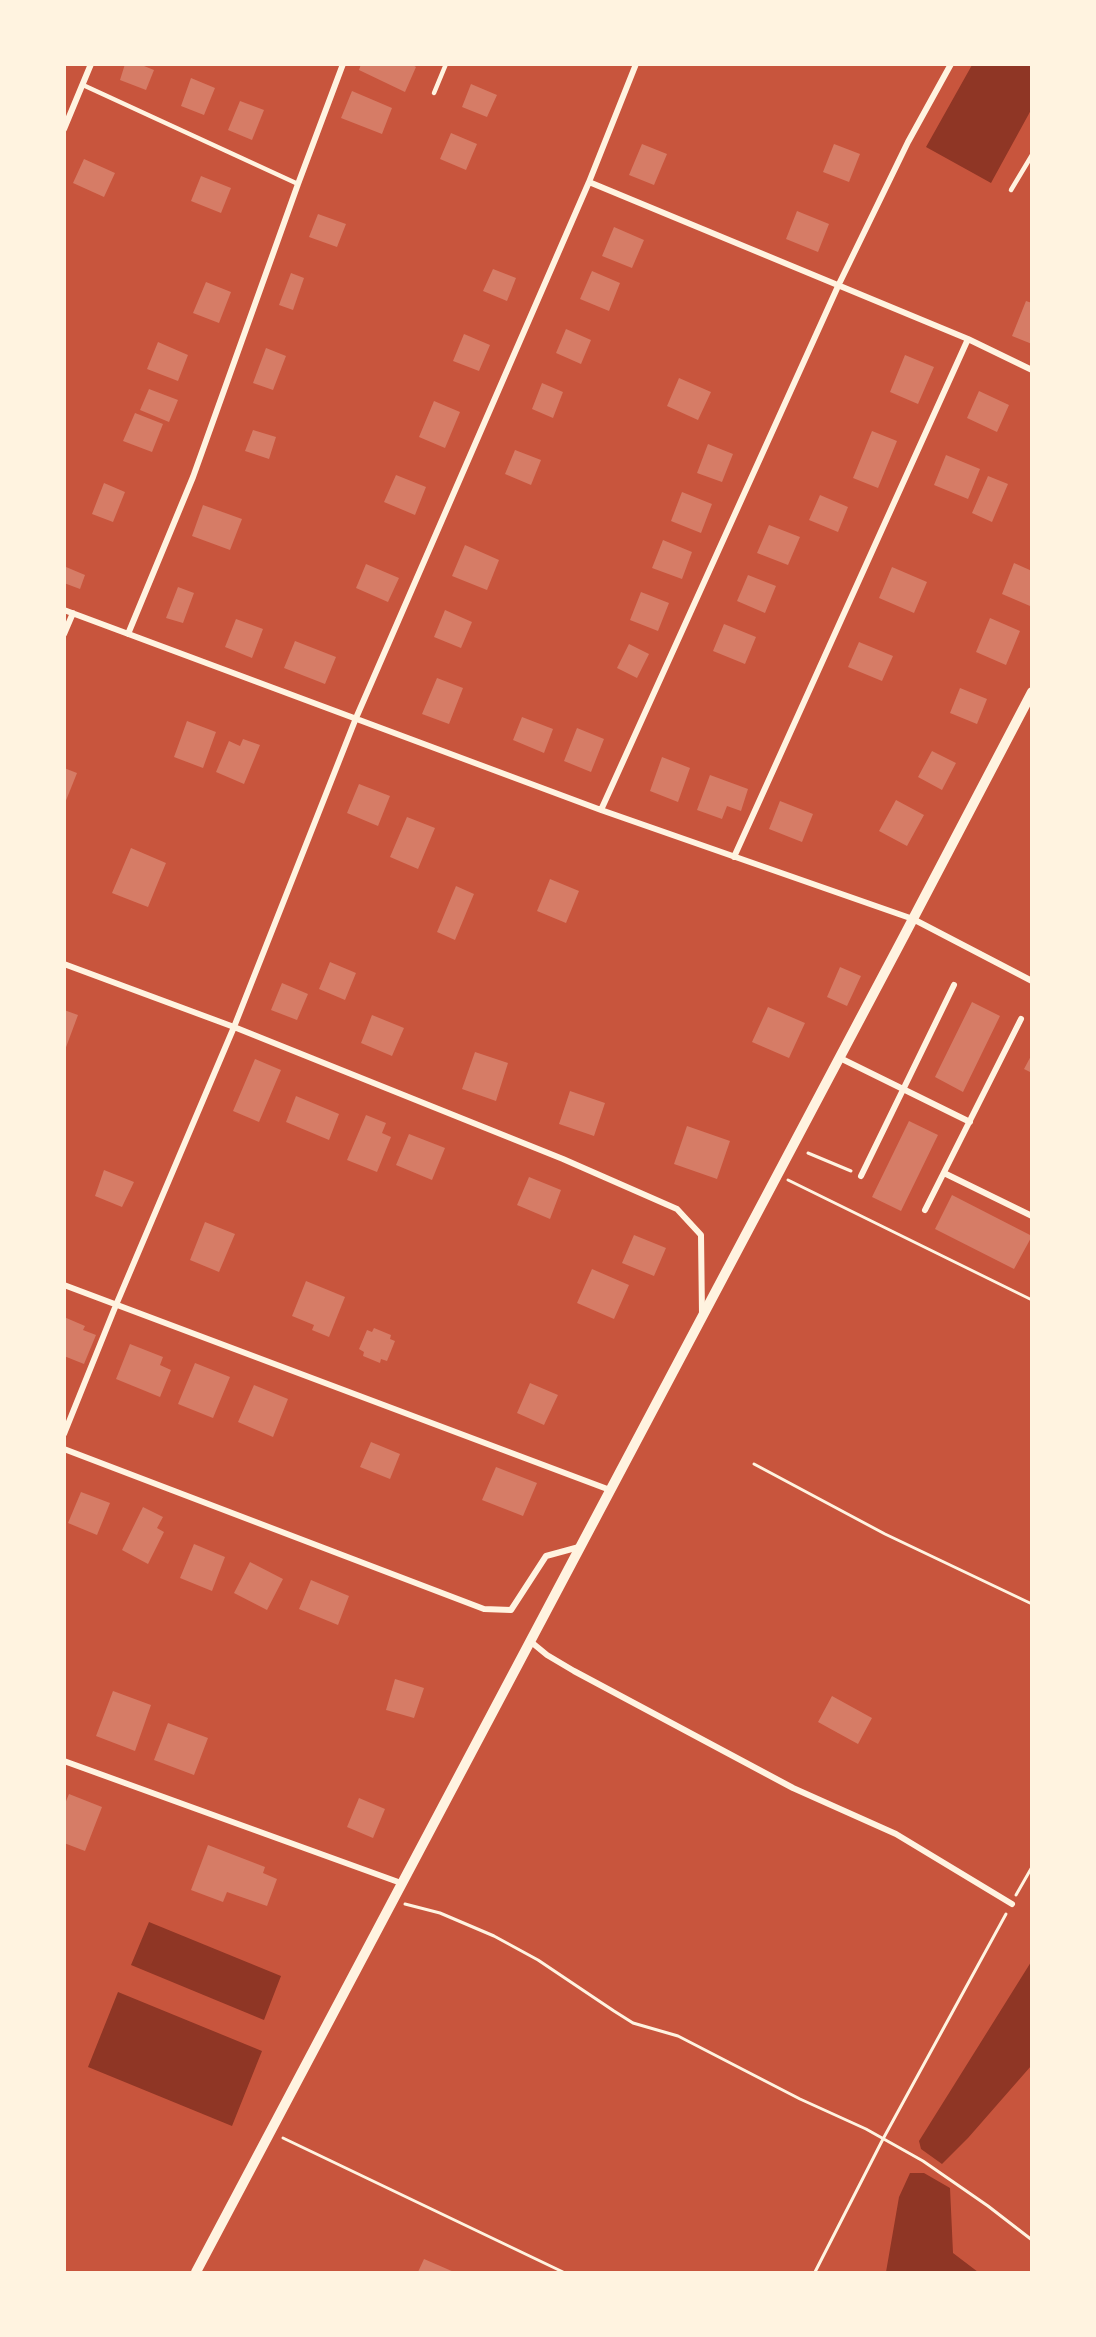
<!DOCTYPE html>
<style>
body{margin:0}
#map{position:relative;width:1096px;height:2337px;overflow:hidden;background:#c8553d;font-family:"Open Sans",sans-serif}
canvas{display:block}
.frame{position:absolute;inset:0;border:66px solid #fff3e0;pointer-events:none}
</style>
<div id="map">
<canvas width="1096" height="2337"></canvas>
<div class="frame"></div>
</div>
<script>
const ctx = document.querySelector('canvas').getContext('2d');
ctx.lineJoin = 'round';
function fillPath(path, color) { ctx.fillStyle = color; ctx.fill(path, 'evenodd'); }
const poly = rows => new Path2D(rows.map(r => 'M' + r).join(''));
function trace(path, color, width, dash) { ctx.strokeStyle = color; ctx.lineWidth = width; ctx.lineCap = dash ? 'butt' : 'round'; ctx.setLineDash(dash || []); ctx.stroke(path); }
const water = poly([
 [972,65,1031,65,1031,110,991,183,926,147],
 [149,1922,281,1976,264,2020,131,1965],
 [1031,1962,1031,2066,968,2138,942,2164,921,2149,919,2141],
 [118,1992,262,2051,232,2126,88,2067],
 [910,2173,924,2173,950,2188,953,2253,978,2272,886,2272,899,2197]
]);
const building = poly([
 [125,64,139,64,154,70,146,90,120,80],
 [361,64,411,64,416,67,405,92,359,70],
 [191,78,215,88,204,115,181,106],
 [471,84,497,95,487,117,462,107],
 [352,91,392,108,382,134,341,118],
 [240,101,264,110,252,140,228,130],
 [451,133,477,144,466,170,440,159],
 [642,144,667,154,654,185,629,175],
 [834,144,860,154,849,182,823,172],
 [84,159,115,173,104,197,73,183],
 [201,176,231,188,221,213,191,201],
 [797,211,829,224,818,252,786,239],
 [318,214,346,224,337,247,309,237],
 [614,227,644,240,632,268,602,256],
 [493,269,516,278,507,301,483,291],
 [592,271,620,283,609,311,580,299],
 [291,273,304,278,293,310,279,305],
 [206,282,231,292,219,323,193,313],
 [1026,301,1032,303,1032,344,1012,336],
 [566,329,591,340,581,364,556,353],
 [464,334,490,345,479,371,453,361],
 [158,342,188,355,178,381,147,369],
 [266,348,286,356,273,390,253,383],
 [905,355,934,367,918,404,890,392],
 [679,378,711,392,698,420,667,406],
 [542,383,563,392,553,418,532,409],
 [149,389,178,400,169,422,140,410],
 [979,391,1009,405,997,432,967,418],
 [434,401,460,412,445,448,419,437],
 [135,413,163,424,152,452,123,441],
 [253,430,276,437,269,459,245,451],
 [872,431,897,441,878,488,853,478],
 [708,444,733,454,722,482,697,473],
 [515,450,541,460,531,485,505,474],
 [946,455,980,469,968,499,934,485],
 [396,475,426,487,415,515,384,502],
 [988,476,1008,484,992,522,972,513],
 [104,483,125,492,113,522,92,514],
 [682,492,712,504,701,533,671,521],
 [820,495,848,507,838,532,809,520],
 [203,505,242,519,230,550,192,536],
 [769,525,800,537,788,565,757,553],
 [663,540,692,552,682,579,652,568],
 [465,545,499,560,487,590,452,576],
 [1014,563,1032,571,1030,606,1002,594],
 [366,564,399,578,388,602,356,588],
 [66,567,85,575,80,589,64,583],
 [892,567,927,582,914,613,879,598],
 [748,575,776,586,765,613,737,601],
 [178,587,194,593,183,623,166,618],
 [641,592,669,603,658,631,630,620],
 [445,610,472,622,461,648,434,637],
 [990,618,1020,631,1006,665,976,652],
 [236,619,263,629,252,658,225,647],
 [724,624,756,637,745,664,713,651],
 [295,641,336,657,325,684,284,668],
 [859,642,893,656,882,681,848,667],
 [629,644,649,654,637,678,617,668],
 [437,678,463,688,449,724,422,714],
 [960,688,987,699,977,724,950,713],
 [522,717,553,729,544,753,513,740],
 [187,721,216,732,203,768,174,757],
 [577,728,604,739,591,772,564,761],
 [243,739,260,745,244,784,216,772,229,741,240,746],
 [932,751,956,763,942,790,918,777],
 [662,757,690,768,678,802,650,791],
 [64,768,77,773,65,803,64,803],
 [710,775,748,789,741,811,727,806,722,819,697,810],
 [359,784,390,796,378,826,347,813],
 [896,800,924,815,907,846,879,831],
 [780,801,813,814,802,842,769,829],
 [407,817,435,828,418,869,390,857],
 [131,848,166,863,148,907,112,893],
 [550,879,579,891,566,923,537,911],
 [456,886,474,894,455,940,437,932],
 [330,962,356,973,345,1000,319,989],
 [840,967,861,976,847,1006,827,997],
 [282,983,308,994,297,1020,271,1010],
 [972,1002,1000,1016,963,1092,935,1077],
 [768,1007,805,1023,789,1058,752,1042],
 [64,1010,78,1015,65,1050,64,1050],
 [372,1015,404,1028,392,1056,361,1043],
 [475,1052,508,1063,496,1101,462,1089],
 [1032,1054,1032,1073,1024,1069],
 [255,1059,281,1070,259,1122,233,1111],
 [570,1091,605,1103,594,1136,559,1124],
 [296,1096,339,1114,329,1140,286,1122],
 [366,1115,386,1123,382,1133,391,1137,377,1172,347,1160],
 [909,1121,938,1135,901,1211,872,1197],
 [687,1126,730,1141,717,1179,674,1164],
 [409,1134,445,1148,432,1180,396,1165],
 [104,1170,134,1182,122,1207,95,1196],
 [529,1177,561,1190,550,1219,517,1205],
 [952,1195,1032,1236,1014,1269,935,1229],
 [205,1222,235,1234,219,1272,190,1260],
 [634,1235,666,1248,654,1276,622,1263],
 [592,1269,629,1285,614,1319,577,1303],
 [306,1281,345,1297,329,1337,312,1330,314,1325,292,1316],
 [64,1317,85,1326,83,1330,96,1335,84,1364,64,1356],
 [374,1328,391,1335,390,1339,395,1341,387,1361,381,1359,380,1363,363,1356,364,1352,359,1349,367,1330,372,1332],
 [130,1344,163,1357,160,1365,171,1370,160,1397,116,1379],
 [195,1363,230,1377,213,1418,178,1404],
 [530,1383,558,1395,544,1425,517,1413],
 [254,1385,288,1399,273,1437,238,1422],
 [371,1442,400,1454,390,1479,360,1467],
 [496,1467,537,1483,523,1516,482,1500],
 [81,1492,110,1503,97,1535,68,1523],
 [143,1507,163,1517,157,1528,164,1532,148,1564,122,1550],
 [194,1544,225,1557,212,1591,180,1578],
 [250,1562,283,1579,267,1610,234,1593],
 [311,1580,349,1596,338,1625,299,1609],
 [395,1679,424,1688,414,1718,386,1710],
 [113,1691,151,1705,135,1751,96,1736],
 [832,1696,872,1718,858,1744,818,1722],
 [168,1723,208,1738,194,1775,154,1760],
 [69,1794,102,1807,85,1851,64,1843,64,1806],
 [359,1798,385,1809,373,1838,347,1827],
 [208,1845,265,1867,263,1873,277,1879,267,1906,227,1892,223,1902,191,1890],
 [424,2259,454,2272,418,2272]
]);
const path = poly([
 [808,1153,851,1171],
 [788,1180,1032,1300],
 [754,1464,885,1534,1032,1604],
 [1016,1895,1032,1867],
 [405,1904,440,1913,494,1936,538,1960,614,2011,633,2023,678,2036,800,2099,866,2129,923,2161,988,2206,1032,2240],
 [283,2138,563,2272],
 [815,2272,883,2139,1006,1914]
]);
const service = poly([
 [83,85,298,184],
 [434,93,446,64],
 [1011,190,1032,155]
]);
const minor = poly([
 [64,129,91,64],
 [589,182,968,339,1032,370],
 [64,610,601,810,913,919,1032,981],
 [64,634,73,613],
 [128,634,193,477,298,184,343,64],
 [601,810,839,284,908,142,951,64],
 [734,857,968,339],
 [64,964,234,1027,563,1159,677,1209,701,1235,702,1314],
 [840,1058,970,1122],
 [944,1173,1032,1216],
 [861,1176,954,985],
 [925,1210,1021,1019],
 [64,1285,610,1490],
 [64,1434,116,1305,234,1027,356,718,589,182,636,64],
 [64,1449,484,1609,511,1610,546,1556,579,1547],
 [530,1641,547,1655,574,1671,793,1788,896,1834,1012,1904],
 [64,1761,401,1883]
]);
const tertiary = poly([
 [196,2272,904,936,1032,692]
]);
fillPath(water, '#8f3625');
fillPath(building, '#d67c66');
trace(path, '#fff3e0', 3);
trace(service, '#fff3e0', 4.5);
trace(minor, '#fff3e0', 6);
trace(tertiary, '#fff3e0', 10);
</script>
